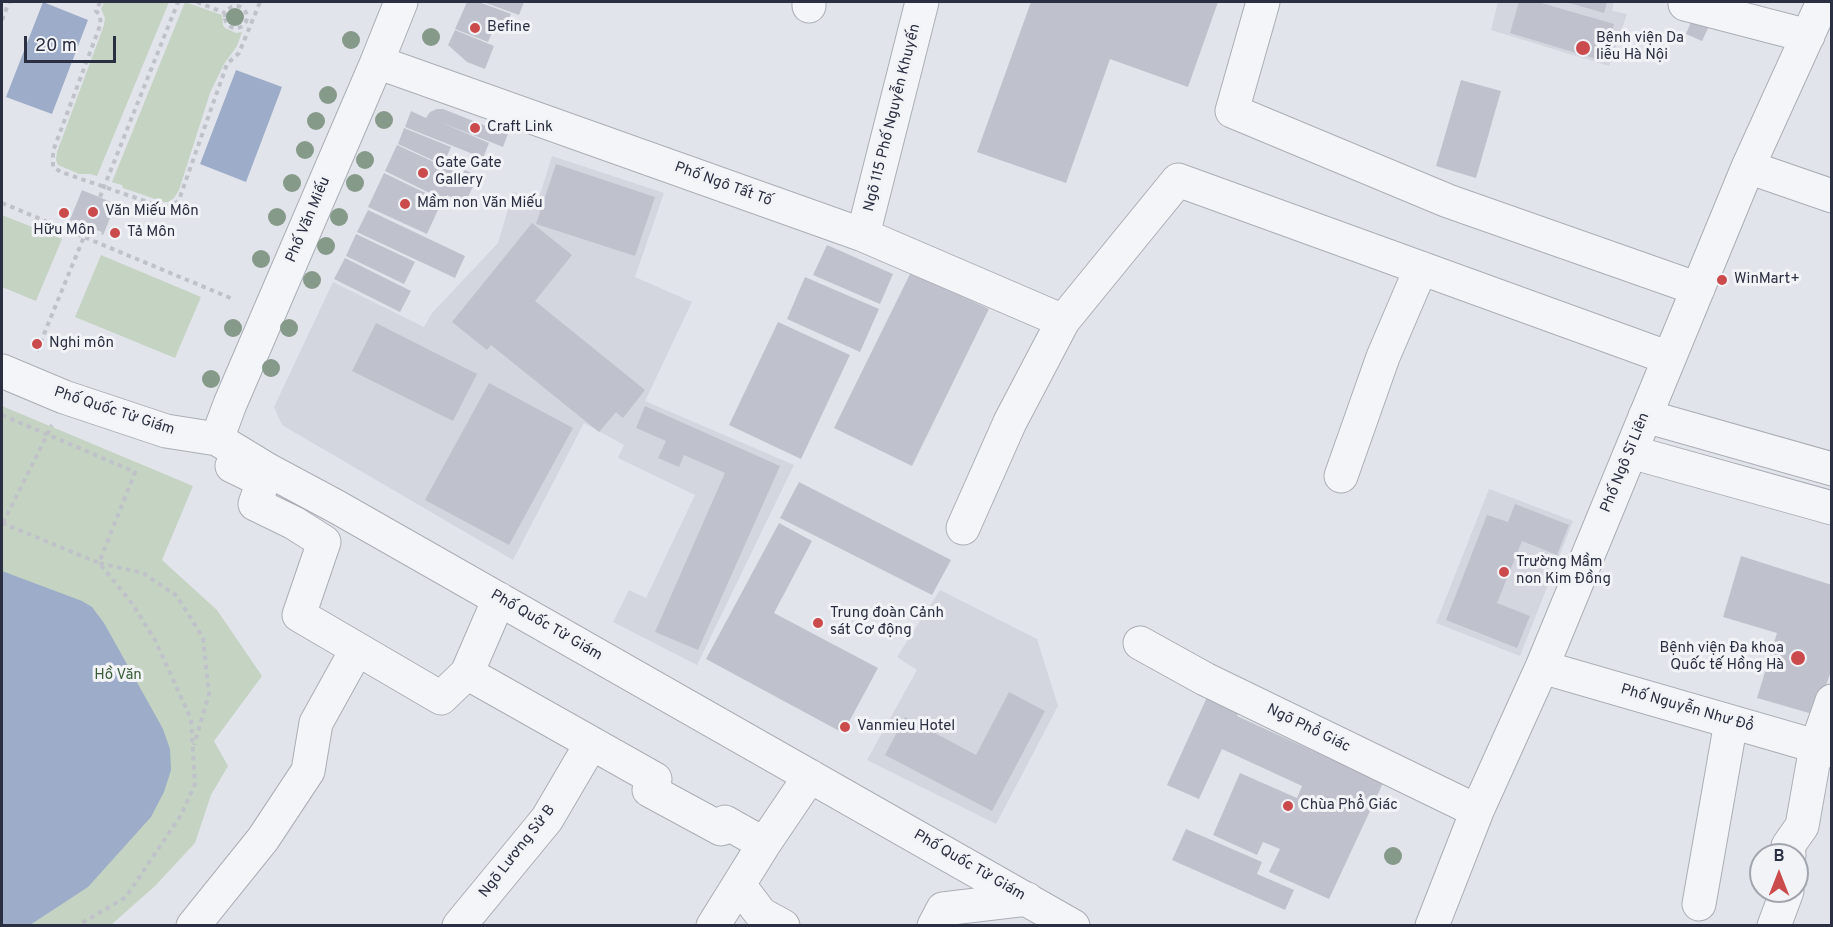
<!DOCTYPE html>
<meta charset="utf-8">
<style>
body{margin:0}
#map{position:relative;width:1833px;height:927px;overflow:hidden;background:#e1e4ea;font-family:Overpass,sans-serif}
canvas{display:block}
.frame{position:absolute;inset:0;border:3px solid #2a2f41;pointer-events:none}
.north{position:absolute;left:1749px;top:843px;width:60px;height:60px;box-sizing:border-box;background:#f1f3f7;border:2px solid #a1a5ae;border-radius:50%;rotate:0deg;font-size:16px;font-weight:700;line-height:24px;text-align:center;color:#2a2f41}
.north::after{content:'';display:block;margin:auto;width:21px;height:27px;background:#cb4a4c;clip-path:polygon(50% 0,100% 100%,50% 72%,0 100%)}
.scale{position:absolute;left:24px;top:36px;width:92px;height:27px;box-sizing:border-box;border:3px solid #2a2f41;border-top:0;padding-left:8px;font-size:18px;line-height:21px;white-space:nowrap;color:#2a2f41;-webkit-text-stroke:4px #f1f3f7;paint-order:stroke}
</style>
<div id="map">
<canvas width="1833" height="927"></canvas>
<div class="frame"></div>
<div class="north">B</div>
<div class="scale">20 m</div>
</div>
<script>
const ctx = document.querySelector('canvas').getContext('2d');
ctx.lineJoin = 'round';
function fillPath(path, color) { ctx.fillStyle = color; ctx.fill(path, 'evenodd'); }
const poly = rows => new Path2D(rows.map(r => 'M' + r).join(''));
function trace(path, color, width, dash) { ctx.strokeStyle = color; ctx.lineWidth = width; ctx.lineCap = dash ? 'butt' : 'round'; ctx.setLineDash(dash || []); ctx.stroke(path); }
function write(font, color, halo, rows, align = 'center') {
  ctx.font = font + ' Overpass,sans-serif'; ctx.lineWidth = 6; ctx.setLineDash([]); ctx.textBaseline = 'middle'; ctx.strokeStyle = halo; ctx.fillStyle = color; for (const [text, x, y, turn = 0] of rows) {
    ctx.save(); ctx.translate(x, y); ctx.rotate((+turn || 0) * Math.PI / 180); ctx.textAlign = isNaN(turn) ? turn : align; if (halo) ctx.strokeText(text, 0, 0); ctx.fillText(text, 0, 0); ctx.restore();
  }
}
const built = poly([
 [1498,2,1614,2,1612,11,1627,14,1609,66,1491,30],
 [552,156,664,193,635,277,692,302,645,401,794,465,697,665,613,622,629,590,646,598,695,495,618,458,624,445,584,423,513,560,282,425,274,407,333,282,424,327,432,313,498,243,513,192,538,201],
 [1489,489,1573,521,1520,656,1436,623],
 [940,590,1037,639,1058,706,996,824,867,760,917,670,897,657]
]);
const green = poly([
 [104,2,169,2,97,176,90,174,79,174,58,165,56,160,57,152,104,25,105,18,101,9],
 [185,2,222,15,223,25,225,28,236,33,242,32,237,46,224,64,210,93,179,190,174,198,168,202,164,202,123,188,122,185,112,182],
 [2,215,62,239,36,301,2,287],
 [101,255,201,297,175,358,75,317],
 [2,406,193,486,162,560,217,610,262,676,214,741,228,766,211,795,195,843,155,886,111,925,2,925]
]);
const water = poly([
 [43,2,88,20,52,114,6,97],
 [236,70,282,87,246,182,200,164],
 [2,571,82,601,92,607,104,623,163,729,170,749,171,770,164,792,151,817,88,887,30,925,2,925]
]);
const building = poly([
 [467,2,479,2,511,14,504,30,495,26,488,42,455,29],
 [483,2,524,2,519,15],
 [1031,2,1218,2,1188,87,1110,59,1066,183,977,152],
 [1519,2,1538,2,1614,24,1603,61,1510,33],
 [1566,2,1607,2,1604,13],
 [1694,15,1712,20,1702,41,1686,34],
 [455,30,494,46,485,69,467,62,448,45],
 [1461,80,1501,91,1476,178,1436,166],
 [437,109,443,109,496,130,497,127,509,131,503,147,440,122,489,143,483,158,405,127,411,111,426,118,430,112],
 [404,128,451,147,443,165,398,144],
 [397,145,462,175,465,170,478,176,465,203,447,195,444,200,385,171],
 [556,164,655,197,635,256,536,224],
 [384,173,442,201,427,234,368,207],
 [82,190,116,204,103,235,101,234,102,232,72,220,71,223,69,222],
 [368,210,465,256,455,278,357,232],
 [532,223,572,255,535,301,645,390,623,418,616,412,599,432,491,345,487,350,452,322],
 [356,234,415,262,404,284,346,256],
 [827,245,893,274,880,304,813,275],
 [345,258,411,291,400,312,334,279],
 [911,272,989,309,912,466,834,428],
 [805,277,879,309,860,352,787,319],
 [778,322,850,355,801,459,729,425],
 [376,323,477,374,453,421,352,371],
 [489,383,573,428,509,545,425,500],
 [645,406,780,466,698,650,655,632,725,473,684,455,679,467,658,458,666,441,636,428],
 [799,482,951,560,932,595,780,518],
 [1515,504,1569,525,1557,555,1522,541,1497,603,1530,616,1517,648,1446,620,1487,515,1508,522],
 [779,523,812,541,774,613,878,668,843,733,706,659],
 [1741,556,1832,585,1832,668,1816,715,1757,698,1777,633,1723,617],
 [1009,692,1045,711,992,811,885,755,905,717,976,755],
 [1208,695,1240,710,1237,716,1383,783,1329,899,1269,872,1280,849,1263,842,1257,855,1213,835,1240,773,1297,798,1302,786,1222,749,1199,799,1167,785],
 [1186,829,1262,862,1257,874,1294,890,1285,910,1172,860]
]);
const path = poly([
 [100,2,96,11,99,14,101,23,53,151,53,167,61,172,165,208,177,202,180,197,227,64,239,53,260,2],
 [197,2,225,13],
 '225 17a11 11 0 1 1 22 0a11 11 0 1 1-22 0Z',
 [2,20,9,2],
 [100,197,178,2],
 [2,203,233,299],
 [37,351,88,227],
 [2,415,135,472,99,563,143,573,177,596,203,638,209,694,194,745],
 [2,523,99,563,131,602,155,640,191,719,195,784,181,815,126,897,77,926],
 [3,523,52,425]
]);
const minor = poly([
 [809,2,809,6],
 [1263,2,1232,111,1448,201,1698,289],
 [1685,4,1808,36],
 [377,62,863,235,1063,321],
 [1748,167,1832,196],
 [863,235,922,2],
 [2,371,64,397,166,431,217,439,268,470,337,507,1073,926],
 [1645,416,1832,469],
 [217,439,230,404,377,62,401,2],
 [1631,452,1832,508],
 [232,466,263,481,255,504,294,523,324,542,299,615,441,698,467,673,655,779,649,790,721,829,725,822,764,844],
 [1341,476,1383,357,1421,268],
 [963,528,1010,422,1063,321,1178,180,1669,358],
 [1140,643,1205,679,1477,811],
 [1542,667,1832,751],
 [467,673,499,599],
 [1789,855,1788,846,1802,826,1816,747,1832,701],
 [739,885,761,914,783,926],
 [1699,904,1731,722],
 [193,926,263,839,308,771,316,723,357,649],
 [459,926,547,819,591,744],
 [713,926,764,844,810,776],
 [934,926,943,909,1027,899],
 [1432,926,1477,811,1542,667,1748,167,1823,2],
 [1774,926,1787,891]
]);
const trees = [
 [235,17],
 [431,37],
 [351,40],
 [328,95],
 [384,120],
 [316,121],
 [305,150],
 [365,160],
 [292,183],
 [355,183],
 [277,217],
 [339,217],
 [326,246],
 [261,259],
 [312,280],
 [233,328],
 [289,328],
 [271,368],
 [211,379],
 [1393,856]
];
const markers = [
 [475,28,6,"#cb4a4c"],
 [1583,48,8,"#cb4a4c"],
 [475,128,6,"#cb4a4c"],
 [423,173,6,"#cb4a4c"],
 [405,204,6,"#cb4a4c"],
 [93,212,6,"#cb4a4c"],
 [64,213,6,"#cb4a4c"],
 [115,233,6,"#cb4a4c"],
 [1722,280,6,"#cb4a4c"],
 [37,344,6,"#cb4a4c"],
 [1504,572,6,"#cb4a4c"],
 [818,623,6,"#cb4a4c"],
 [1798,658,8,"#cb4a4c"],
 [845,727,6,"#cb4a4c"],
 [1288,806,6,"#cb4a4c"]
];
const poiNames = [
 ["Befine",487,28],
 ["Bệnh viện Da",1596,39],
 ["liễu Hà Nội",1596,56],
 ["Craft Link",487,128],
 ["Gate Gate",435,164],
 ["Gallery",435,181],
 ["Mầm non Văn Miếu",417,204],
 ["Văn Miếu Môn",105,212],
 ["Hữu Môn",64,231,"center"],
 ["Tả Môn",127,233],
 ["WinMart+",1734,280],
 ["Nghi môn",49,344],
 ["Trường Mầm",1516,563],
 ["non Kim Đồng",1516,580],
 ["Trung đoàn Cảnh",830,614],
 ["sát Cơ động",830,631],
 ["Bệnh viện Đa khoa",1784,649,"right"],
 ["Quốc tế Hồng Hà",1784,666,"right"],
 ["Vanmieu Hotel",857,727],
 ["Chùa Phổ Giác",1300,806]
];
const streetNames = [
 ["Ngõ 115 Phố Nguyễn Khuyến",893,118,-76],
 ["Phố Ngô Tất Tố",723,185,20],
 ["Phố Văn Miếu",309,220,-67],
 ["Phố Quốc Tử Giám",114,412,18],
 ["Phố Ngô Sĩ Liên",1626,463,-68],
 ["Phố Quốc Tử Giám",546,626,30],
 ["Phố Nguyễn Như Đổ",1687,709,16],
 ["Ngõ Phổ Giác",1308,729,26],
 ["Ngõ Lương Sử B",518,852,-52],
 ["Phố Quốc Tử Giám",969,866,30]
];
const parkNames = [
 ["Hồ Văn",118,676]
];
fillPath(built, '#d3d6df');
fillPath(green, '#c5d3c3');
fillPath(water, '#9dadc9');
fillPath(building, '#bfc2cc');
trace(minor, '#aaaeb7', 35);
trace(path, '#bfc2c8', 4, [4.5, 4.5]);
trace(minor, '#f4f5f8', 33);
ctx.fillStyle = '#859a88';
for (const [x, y] of trees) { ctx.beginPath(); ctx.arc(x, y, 9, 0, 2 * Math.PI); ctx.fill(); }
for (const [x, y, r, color] of markers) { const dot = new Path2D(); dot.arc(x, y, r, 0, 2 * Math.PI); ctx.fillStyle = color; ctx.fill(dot); trace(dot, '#f1f3f7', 2); }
write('15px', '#2a2f41', '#f1f3f7', poiNames, 'left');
write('15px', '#2a2f41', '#f1f3f7', streetNames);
write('15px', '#3a5d37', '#f1f3f7', parkNames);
</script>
